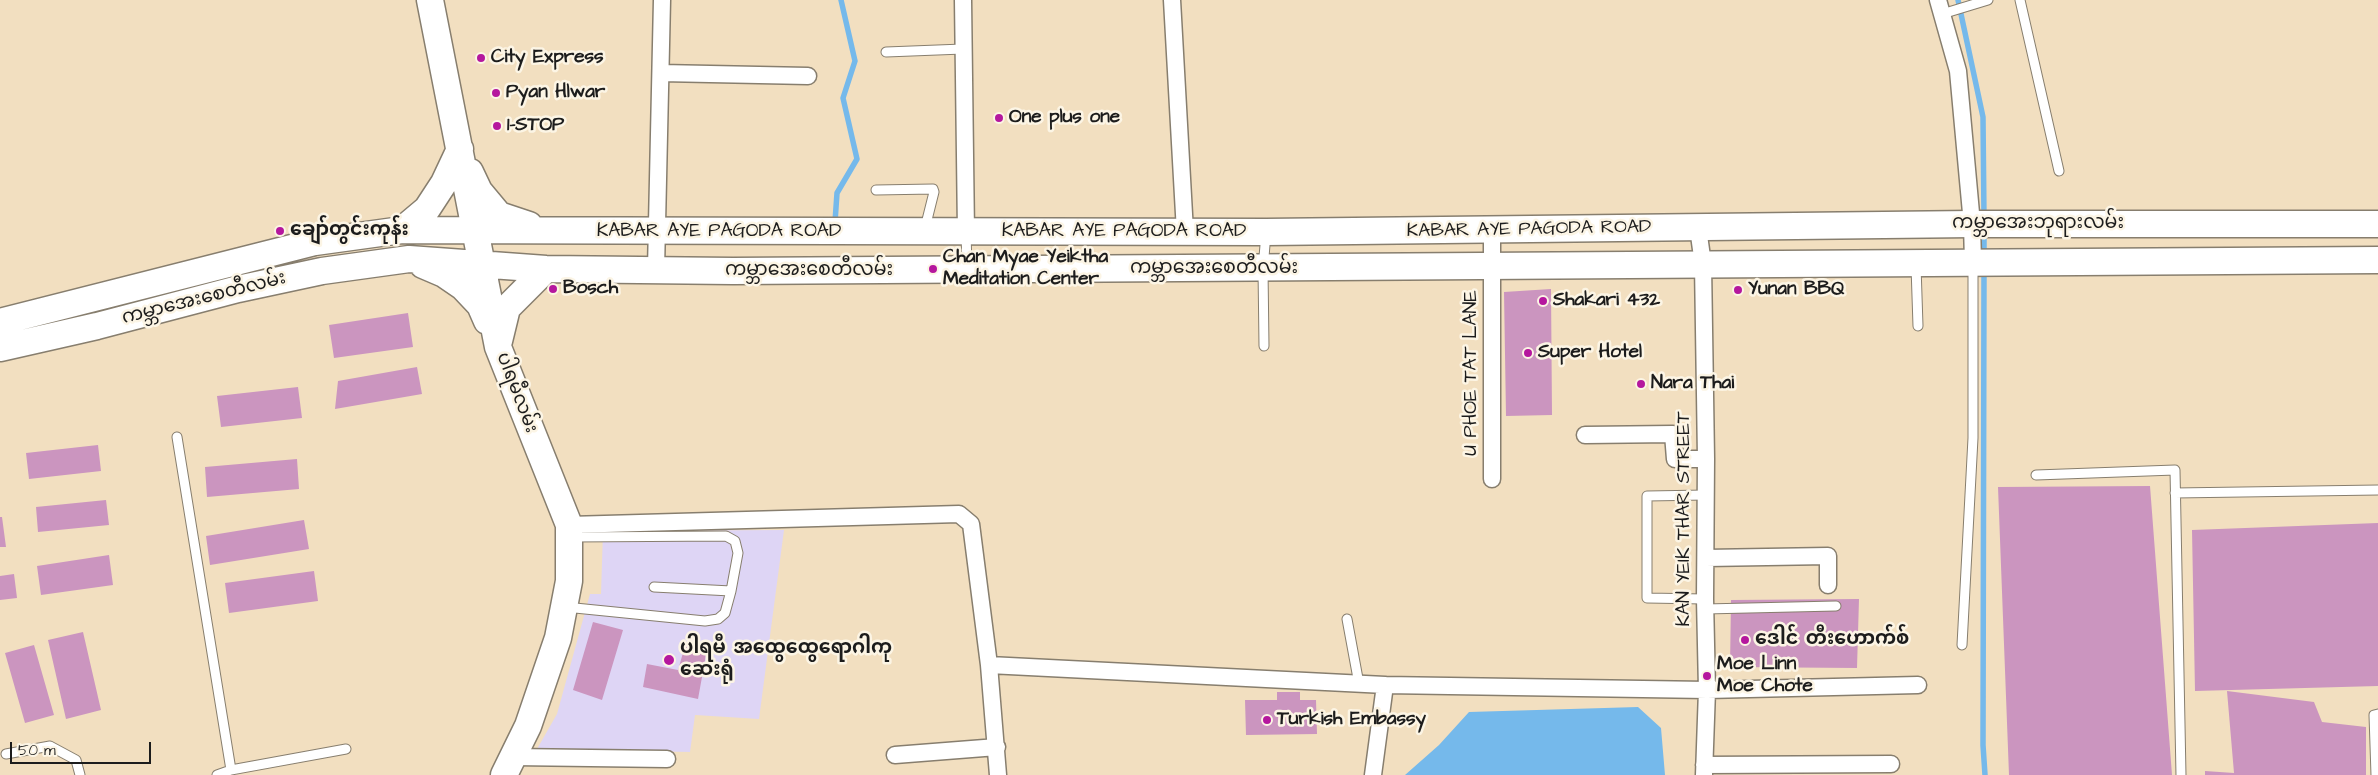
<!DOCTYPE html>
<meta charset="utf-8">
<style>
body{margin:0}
#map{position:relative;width:2378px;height:775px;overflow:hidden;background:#f2dfc0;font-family:"Architects Daughter",sans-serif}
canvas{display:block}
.scale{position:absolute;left:10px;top:742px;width:141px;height:22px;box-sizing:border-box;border:2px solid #1c1c1c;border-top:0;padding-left:6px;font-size:15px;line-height:18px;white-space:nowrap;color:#1c1c1c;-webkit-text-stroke:4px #fcf5e5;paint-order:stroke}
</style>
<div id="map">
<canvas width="2378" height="775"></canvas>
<div class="scale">50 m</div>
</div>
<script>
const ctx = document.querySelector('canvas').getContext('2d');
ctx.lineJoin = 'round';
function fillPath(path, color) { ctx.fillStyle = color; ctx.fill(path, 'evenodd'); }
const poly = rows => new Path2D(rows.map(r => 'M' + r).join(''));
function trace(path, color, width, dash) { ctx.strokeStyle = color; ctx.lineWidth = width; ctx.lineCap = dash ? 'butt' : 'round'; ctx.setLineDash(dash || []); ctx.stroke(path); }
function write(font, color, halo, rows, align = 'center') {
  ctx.font = font + ' "Architects Daughter","Noto Sans Myanmar",sans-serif'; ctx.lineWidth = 5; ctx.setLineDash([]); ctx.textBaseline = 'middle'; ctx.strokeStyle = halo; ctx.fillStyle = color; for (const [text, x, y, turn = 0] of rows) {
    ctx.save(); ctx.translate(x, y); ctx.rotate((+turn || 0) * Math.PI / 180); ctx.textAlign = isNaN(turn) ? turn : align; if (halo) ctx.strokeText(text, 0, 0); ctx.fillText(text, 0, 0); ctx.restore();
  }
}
const built = poly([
 [784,530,759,719,695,715,690,752,537,749,557,714,590,594,601,594,603,531]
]);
const water = poly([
 [1638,707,1661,728,1665,775,1405,775,1439,745,1469,712]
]);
const stream = poly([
 [1958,0,1983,117,1984,218],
 [835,222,837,193,857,159,843,98,855,61,841,0],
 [1984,230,1984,255],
 [1984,270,1983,745,1985,775]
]);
const building = poly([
 [1551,289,1552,415,1506,416,1504,292],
 [408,313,413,347,334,358,329,325],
 [417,367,422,394,335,409,338,381],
 [298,387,302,418,221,427,217,396],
 [98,445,101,471,29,479,26,453],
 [297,459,299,489,207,497,205,467],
 [2150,486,2172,775,2009,775,1998,487],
 [106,500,109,525,38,532,36,507],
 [0,517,2,517,6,547,0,547],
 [304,520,309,549,210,565,206,536],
 [2378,523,2378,686,2195,691,2192,530],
 [109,555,113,585,41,595,37,566],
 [314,571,318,601,229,613,225,583],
 [14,574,17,598,0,600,0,576],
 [1859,599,1857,668,1730,667,1731,600],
 [593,622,623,630,602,700,573,690],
 [83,632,101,710,66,719,48,640],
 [34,645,54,715,25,723,5,653],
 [685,646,706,655,698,699,643,687,647,664,678,670],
 [2227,691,2314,702,2322,722,2366,727,2366,775,2205,775,2205,771,2234,773],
 [1277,692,1300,692,1300,700,1316,700,1317,734,1246,735,1245,700,1277,700]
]);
const service = poly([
 [2020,0,2059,171],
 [1942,14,1988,0],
 [886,52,963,49],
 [876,190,933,189,934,192,925,228],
 [966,233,967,267],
 [1916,266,1918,326],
 [1264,346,1263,269,1266,233],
 [177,437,231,770,217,775],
 [2036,475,2175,470,2181,775],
 [2175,493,2378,490],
 [572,537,726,536,735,541,738,553,731,591,654,587],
 [1705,599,1647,598,1647,496,1706,495],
 [565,607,705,621,718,619,725,613,731,591],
 [1705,609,1836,606],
 [1347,619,1359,684],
 [1962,645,1973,438,1973,265],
 [6,754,50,746,76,760,80,775],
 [231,770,346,749],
 [2376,775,2374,715,2378,714]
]);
const minor = poly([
 [963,0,966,233],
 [1172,0,1185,232],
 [1938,0,1958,71,1972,224,1973,262],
 [661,73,808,76],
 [1698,228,1703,264,1706,459,1705,599,1707,690,1704,775],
 [656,269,662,0],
 [1585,435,1673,434,1675,459,1706,459],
 [1492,479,1492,230],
 [569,525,959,514,971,524,989,665,998,775],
 [1706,558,1828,556,1828,585],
 [989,665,1385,685,1707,690,1918,685],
 [895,755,997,747],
 [513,757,667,759],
 [1704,765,1891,764],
 [1373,775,1385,685]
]);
const primary = poly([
 [430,0,498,347,569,525,569,581,558,638,528,726,504,775],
 [470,172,479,191,499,215,529,225],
 [402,230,427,209,444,183,460,149],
 [423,265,444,274,463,287,480,305,487,321],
 [0,322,315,242,402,230,1266,232,1972,224,2378,224],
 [499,341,507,308,546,269],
 [0,348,97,326,238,289,322,271,409,259,546,269,733,271,2378,260]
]);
const markers = [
 [481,58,5,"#b5179e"],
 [496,93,5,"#b5179e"],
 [999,118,5,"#b5179e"],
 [497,126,5,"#b5179e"],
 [280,231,5,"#b5179e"],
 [933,269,5,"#b5179e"],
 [553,289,5,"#b5179e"],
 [1738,290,5,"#b5179e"],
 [1543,301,5,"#b5179e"],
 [1528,353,5,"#b5179e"],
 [1641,384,5,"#b5179e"],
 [1745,640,5,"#b5179e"],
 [669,660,6,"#b5179e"],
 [1707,676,5,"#b5179e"],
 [1267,720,5,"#b5179e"]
];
const poiNames = [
 ["City Express",491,58],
 ["Pyan Hlwar",506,93],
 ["One plus one",1009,118],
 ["1-STOP",507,126],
 ["ချော်တွင်းကုန်း",290,231],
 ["Chan Myae Yeiktha",943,258],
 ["Meditation Center",943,280],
 ["Bosch",563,289],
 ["Yunan BBQ",1748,290],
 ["Shakari 432",1553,301],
 ["Super Hotel",1538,353],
 ["Nara Thai",1651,384],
 ["ဒေါင် တီးဟောက်စ်",1755,640],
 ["ပါရမီ အထွေထွေရောဂါကု",680,649],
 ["ဆေးရုံ",680,671],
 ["Moe Linn",1717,665],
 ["Moe Chote",1717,687],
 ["Turkish Embassy",1277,720]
];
const streetNames = [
 ["ကမ္ဘာအေးဘုရားလမ်း",2038,224],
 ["KABAR AYE PAGODA ROAD",1529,230,-1],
 ["KABAR AYE PAGODA ROAD",719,232],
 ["KABAR AYE PAGODA ROAD",1124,232],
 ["ကမ္ဘာအေးစေတီလမ်း",1214,269],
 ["ကမ္ဘာအေးစေတီလမ်း",809,271],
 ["ကမ္ဘာအေးစေတီလမ်း",204,299,-14],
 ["U PHOE TAT LANE",1472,373,-90],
 ["ပါရမီလမ်း",516,393,69],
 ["KAN YEIK THAR STREET",1685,519,-90]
];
fillPath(built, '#ded5f5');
fillPath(water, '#75b9eb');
trace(stream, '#75b9eb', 5.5);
fillPath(building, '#cb95bf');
trace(service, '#877e6e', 11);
trace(minor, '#877e6e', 19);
trace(primary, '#877e6e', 29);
trace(service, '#fff', 9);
trace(minor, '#fff', 16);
trace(primary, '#fff', 26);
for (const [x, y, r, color] of markers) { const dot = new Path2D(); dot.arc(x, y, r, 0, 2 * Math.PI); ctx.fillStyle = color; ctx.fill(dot); trace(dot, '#fcf5e5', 2); }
write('bold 19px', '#1c1c1c', '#fcf5e5', poiNames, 'left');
write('19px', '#1c1c1c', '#fcf5e5', streetNames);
</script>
